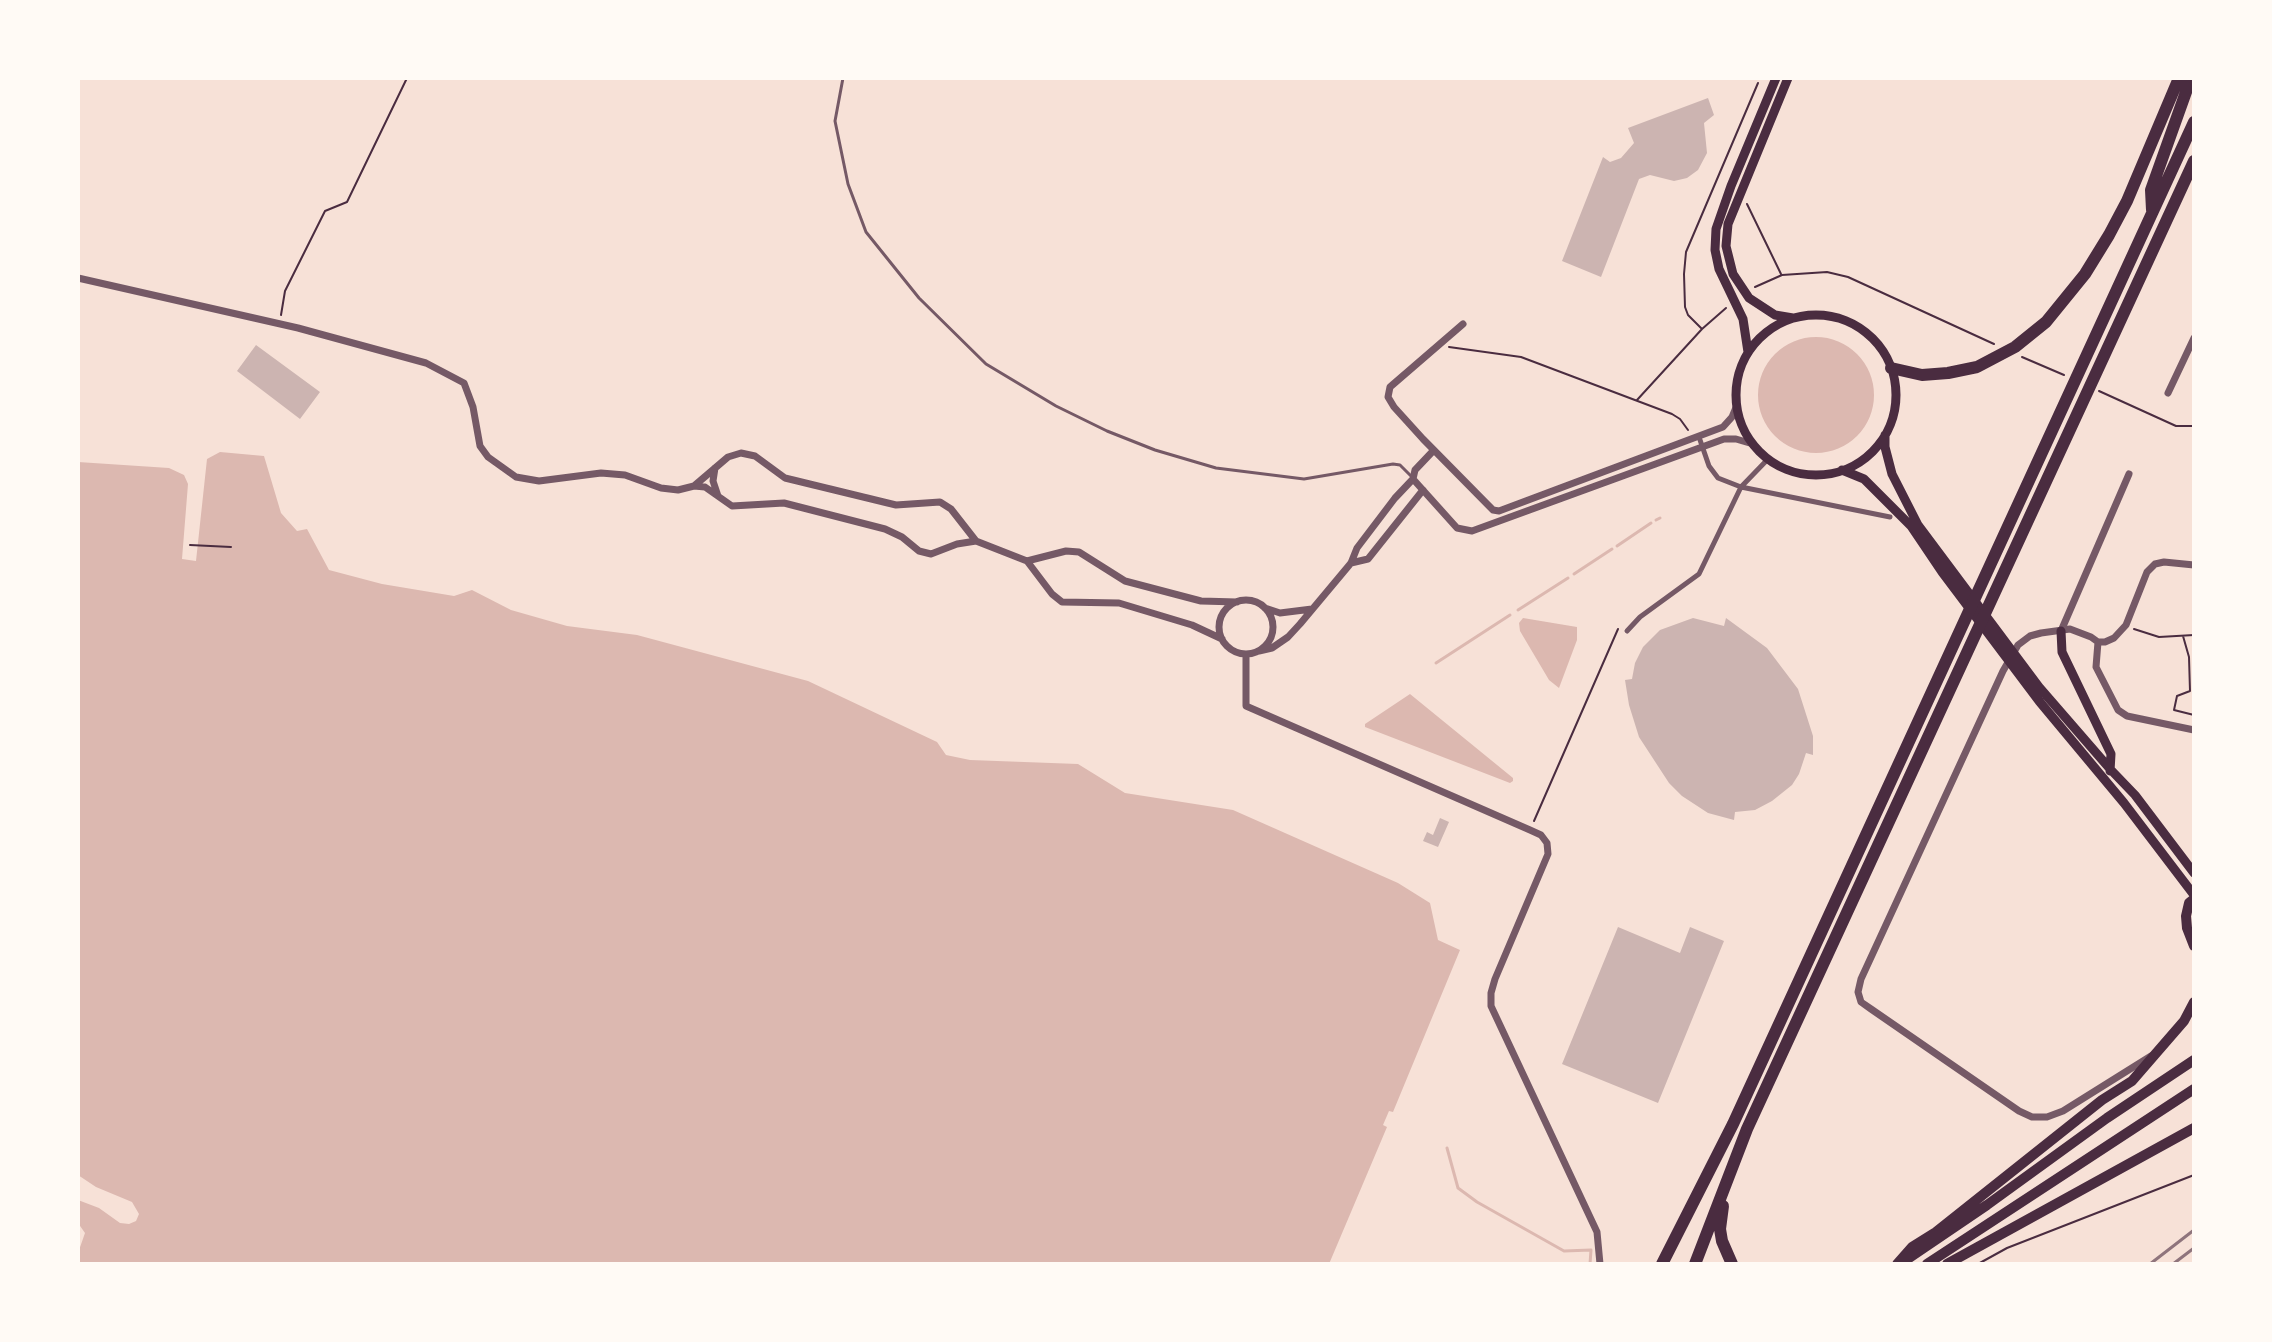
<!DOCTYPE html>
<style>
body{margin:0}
#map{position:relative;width:2272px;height:1342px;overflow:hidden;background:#f7e1d7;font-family:Montserrat,sans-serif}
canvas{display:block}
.frame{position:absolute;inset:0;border:80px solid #fffaf5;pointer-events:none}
</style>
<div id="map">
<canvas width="2272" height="1342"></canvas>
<div class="frame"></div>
</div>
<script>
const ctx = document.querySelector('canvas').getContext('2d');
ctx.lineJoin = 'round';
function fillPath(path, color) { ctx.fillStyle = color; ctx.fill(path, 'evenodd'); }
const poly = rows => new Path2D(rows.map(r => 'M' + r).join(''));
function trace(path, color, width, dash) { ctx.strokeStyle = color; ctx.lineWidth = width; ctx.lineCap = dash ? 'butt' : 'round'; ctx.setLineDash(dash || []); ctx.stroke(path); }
const water = poly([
 '1758 395a58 58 0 1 1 116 0a58 58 0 1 1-116 0Z',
 [220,452,264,456,281,513,297,531,307,529,329,570,382,584,454,596,472,590,511,610,567,626,637,635,808,681,937,742,946,755,970,760,1078,764,1125,793,1233,810,1398,883,1430,903,1438,940,1460,950,1393,1112,1389,1111,1383,1125,1387,1127,1329,1264,78,1264,78,1253,85,1233,78,1223,78,1200,99,1208,120,1223,129,1224,136,1221,139,1214,132,1202,96,1187,78,1175,78,462,169,468,184,475,188,484,182,559,196,561,207,459],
 [1523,618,1577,627,1577,640,1559,688,1549,680,1520,631,1519,623],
 [1410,694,1513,778,1513,781,1510,783,1365,727,1365,724]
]);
const stream = poly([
 [1656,520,1660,518],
 [1617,546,1651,523],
 [1574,574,1612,549],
 [1518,610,1568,578],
 [1436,663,1510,615],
 [1447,1148,1458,1188,1477,1202,1564,1251,1591,1250,1590,1264]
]);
const building = poly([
 [1708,98,1714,115,1704,123,1707,153,1698,170,1687,178,1674,181,1650,175,1639,179,1601,277,1562,261,1603,157,1610,162,1621,158,1634,143,1628,128],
 [256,345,320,392,300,419,237,371],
 [1693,618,1724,626,1726,618,1767,648,1798,689,1813,736,1813,755,1806,753,1799,774,1792,785,1772,801,1755,810,1735,812,1734,820,1708,813,1682,796,1669,783,1639,737,1629,705,1625,680,1632,679,1635,663,1643,647,1660,630],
 [1440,818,1449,822,1438,847,1423,841,1427,832,1433,835],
 [1618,927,1680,953,1690,927,1724,941,1658,1103,1562,1064]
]);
const path = poly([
 [1747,204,1781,274],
 [1755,287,1782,275,1827,272,1848,277,1994,344],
 [281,315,285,291,325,211,347,202,407,78],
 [1702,329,1688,315,1685,307,1684,274,1686,252,1758,83],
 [1449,347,1521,357,1672,414,1680,419,1688,430],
 [2022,357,2064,375],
 [2099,391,2176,426,2194,426],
 [1637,400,1702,329,1726,308],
 [190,545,231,547],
 [2134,629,2159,637,2194,635],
 [2183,636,2189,657,2190,691,2177,696,2174,710,2194,715],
 [1534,821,1618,629],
 [1978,1264,2007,1248,2194,1175]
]);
const service = poly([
 [843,78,835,121,848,184,866,232,919,298,986,364,1056,406,1107,431,1155,450,1216,468,1304,479,1393,464,1400,465,1411,476]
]);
const pedestrian = poly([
 [1699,437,1709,466,1718,478,1741,487,1890,517],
 [1627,631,1640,617,1699,574,1741,487,1768,459]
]);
const minor = poly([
 [78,278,298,328,426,363,464,383,473,407,480,446,488,457,516,477,539,481,601,473,625,475,661,488,678,490,694,486,705,487,732,506,784,503,885,529,902,537,919,551,931,554,957,544,976,541],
 [1463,324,1390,387,1388,397,1394,407,1423,439,1493,510,1499,511,1723,427,1732,417,1737,405],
 [2168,393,2194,338],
 [715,468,713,481,718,496],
 [1413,479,1457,528,1472,531,1724,439,1736,439,1753,444],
 [694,486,728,457,741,453,755,456,785,478,896,505,940,502,951,509,976,541,1027,561,1066,551,1079,552,1125,581,1201,601,1237,602],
 [1027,561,1052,594,1062,602,1119,603,1192,625,1222,639],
 [1351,563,1368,559,1423,490],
 '1219 627a27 27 0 1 1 54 0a27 27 0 1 1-54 0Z',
 [1265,608,1280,613,1312,609],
 [2061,631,2129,474],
 [2098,642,2096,667,2118,710,2127,716,2194,730],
 [1259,651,1272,648,1288,637,1300,624,1351,563,1357,548,1395,498,1413,479,1415,470,1434,450],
 [1246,654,1246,706,1530,830,1541,835,1547,843,1548,854,1495,979,1491,993,1491,1006,1597,1232,1600,1264],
 [2151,1056,2063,1111,2047,1117,2032,1117,2019,1111,1871,1009,1861,1002,1858,992,1861,979,2003,671,2018,645,2030,636,2041,633,2070,629,2091,637,2098,642,2105,642,2114,638,2126,625,2147,572,2155,564,2164,562,2194,565]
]);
const secondary = poly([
 [1788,78,1728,224,1726,246,1733,274,1749,298,1775,315,1793,318],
 '1736 395a80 80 0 1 1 160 0a80 80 0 1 1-160 0Z',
 [1748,352,1743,319,1719,269,1715,250,1716,229,1731,186,1776,78],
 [1885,435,1885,447,1892,474,1918,525,2039,687,2111,770,2135,795,2194,873],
 [1842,470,1864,479,1911,526,1942,572,2039,701,2124,803,2194,895],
 [2061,631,2062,652,2111,754,2110,771]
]);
const primary = poly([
 [2194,899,2189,903,2186,916,2187,928,2194,946],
 [1903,1262,1987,1205,2107,1118,2194,1060],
 [1897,1264,1912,1247,1936,1232,2102,1100,2132,1081,2184,1021,2194,1002],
 [1927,1264,2194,1089],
 [1947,1264,2194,1128]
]);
const motorway = poly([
 [2152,210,2151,190,2191,78],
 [1891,368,1922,375,1948,373,1977,367,2015,347,2046,322,2085,274,2109,235,2127,201,2179,78],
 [1723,1206,1720,1229,1722,1241,1732,1264],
 [1662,1264,1733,1124,2194,122],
 [1695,1264,1747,1129,2194,161]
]);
const rail = poly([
 [2150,1264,2194,1230],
 [2173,1264,2194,1248]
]);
fillPath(water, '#dcb8b0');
trace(stream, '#dcb8b0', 3);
fillPath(building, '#ccb4b1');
trace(path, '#4a2c40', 2);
trace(service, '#755966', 3);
trace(pedestrian, '#755966', 5);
trace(minor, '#755966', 7);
trace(secondary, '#4a2c40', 9);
trace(primary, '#4a2c40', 10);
trace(motorway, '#4a2c40', 12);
trace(rail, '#8f747c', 3);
</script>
